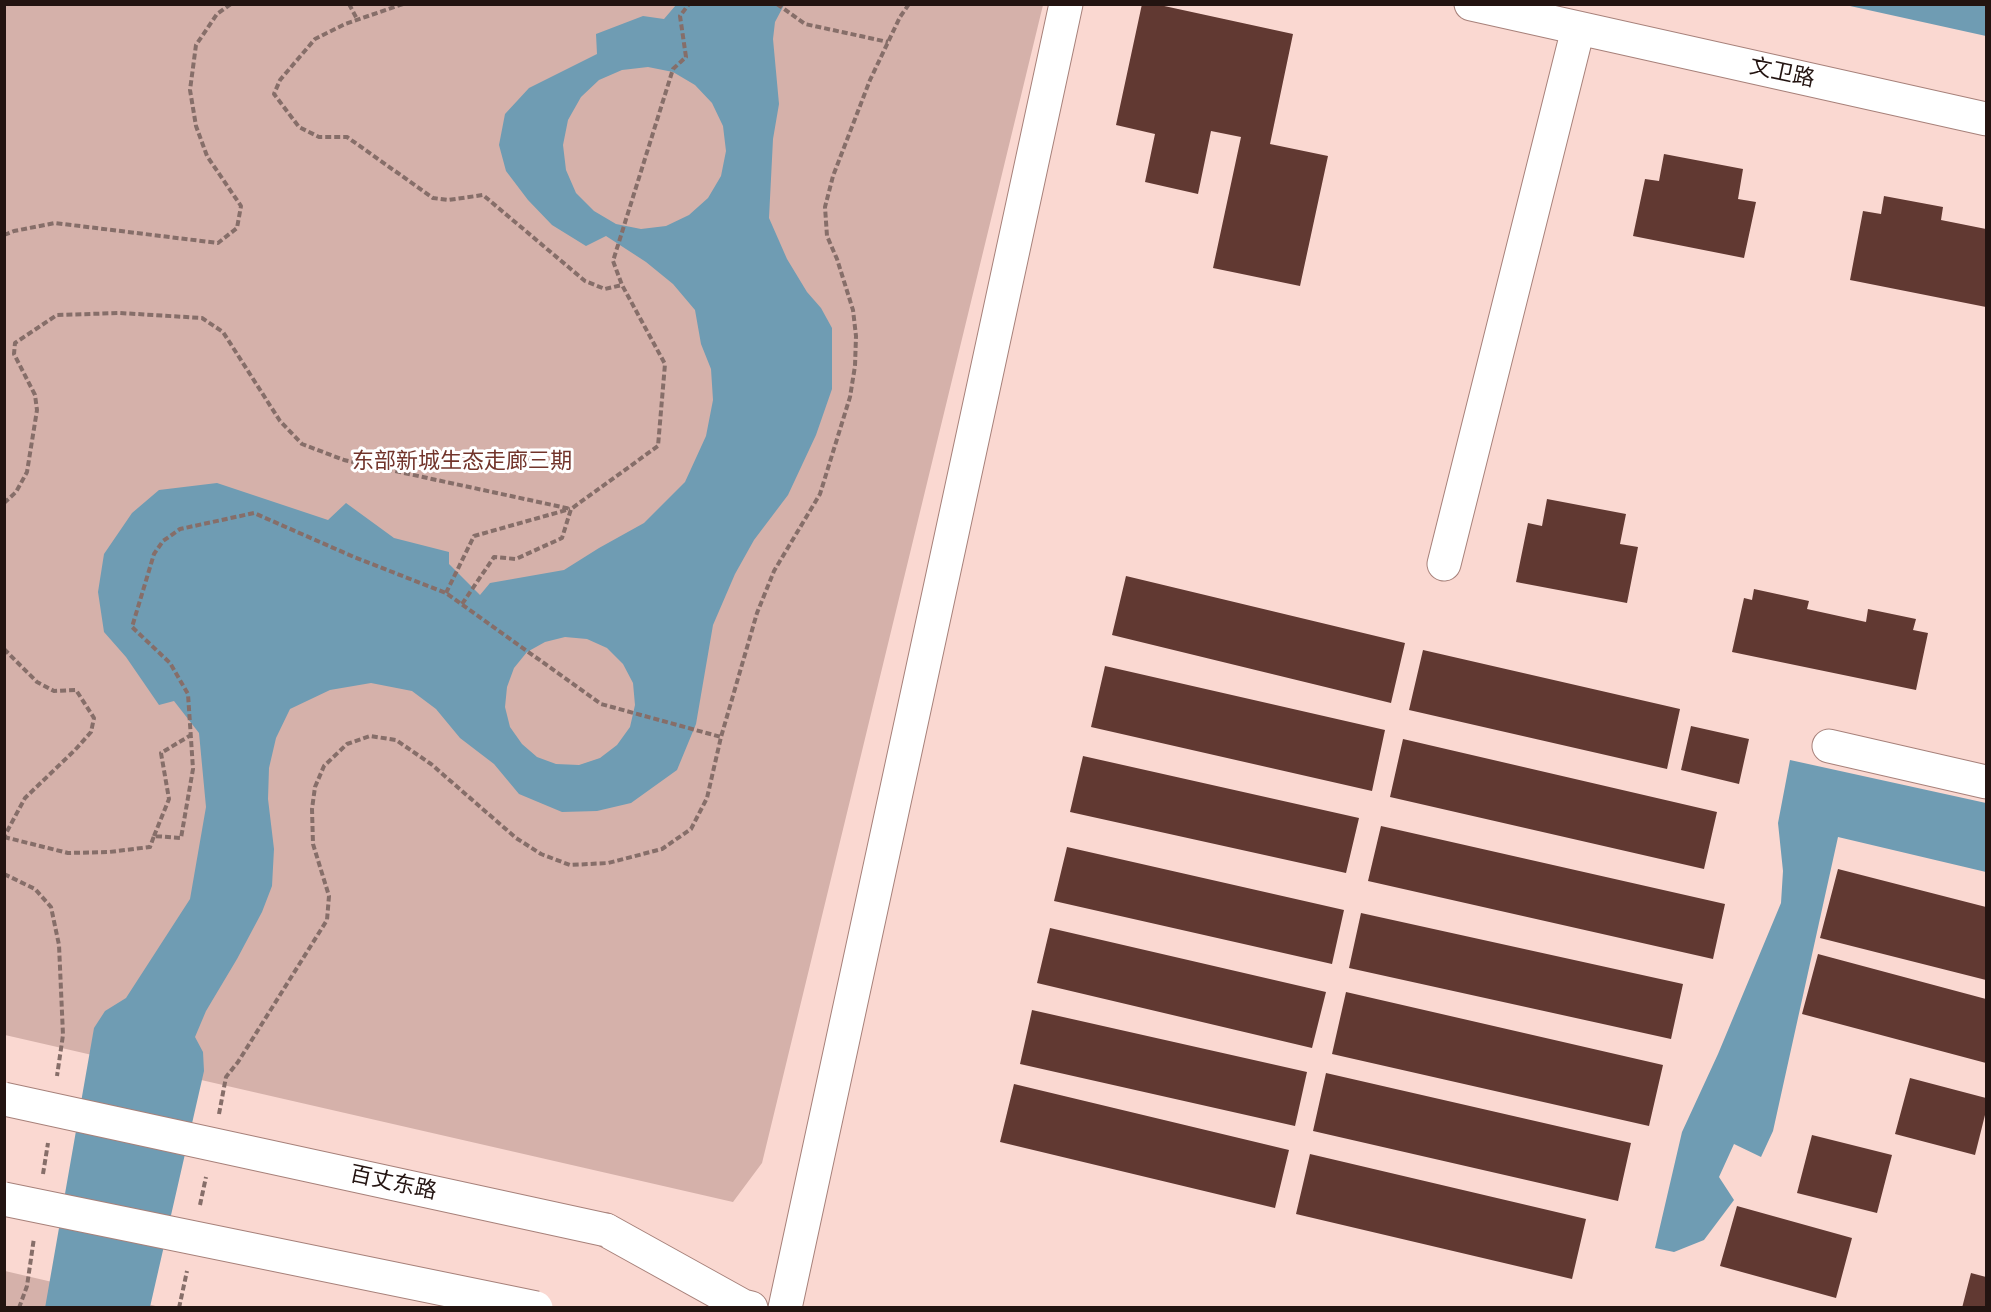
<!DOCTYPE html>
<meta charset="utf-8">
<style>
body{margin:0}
#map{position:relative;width:1991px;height:1312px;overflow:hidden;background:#fad8d1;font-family:"Sofia Sans Condensed",sans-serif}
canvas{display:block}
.frame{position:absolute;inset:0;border:6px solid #231411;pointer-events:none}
</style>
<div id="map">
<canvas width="1991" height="1312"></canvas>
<div class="frame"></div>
</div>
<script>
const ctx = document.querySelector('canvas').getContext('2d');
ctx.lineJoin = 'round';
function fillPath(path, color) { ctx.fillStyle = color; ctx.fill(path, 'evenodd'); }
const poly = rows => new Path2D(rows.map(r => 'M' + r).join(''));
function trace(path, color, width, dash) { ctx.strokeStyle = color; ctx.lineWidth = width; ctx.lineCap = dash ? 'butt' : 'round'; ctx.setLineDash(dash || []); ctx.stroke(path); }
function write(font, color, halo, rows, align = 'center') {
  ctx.font = font + ' "Sofia Sans Condensed","Noto Sans SC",sans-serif'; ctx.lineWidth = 6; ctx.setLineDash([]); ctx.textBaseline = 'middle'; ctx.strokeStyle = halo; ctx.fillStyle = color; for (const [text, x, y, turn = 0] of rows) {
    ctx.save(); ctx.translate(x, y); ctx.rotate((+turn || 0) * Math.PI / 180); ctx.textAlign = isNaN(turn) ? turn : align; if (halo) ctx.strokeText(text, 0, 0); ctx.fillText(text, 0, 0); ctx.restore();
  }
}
const green = poly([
 [5,5,1043,5,762,1163,733,1202,5,1035],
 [5,1271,160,1307,5,1307]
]);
const water = poly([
 [676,5,784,5,775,22,773,39,779,104,773,139,769,218,787,259,807,292,821,308,832,328,832,389,816,435,788,495,754,540,735,574,713,625,696,724,677,770,631,803,597,811,562,812,519,794,494,764,460,738,436,709,412,691,371,683,330,690,290,709,276,738,269,768,268,799,274,849,272,886,262,912,237,959,206,1011,195,1037,203,1052,204,1071,150,1307,45,1308,94,1028,105,1011,126,998,190,899,206,807,199,733,174,701,159,705,126,657,104,632,98,592,104,554,132,513,159,490,217,483,328,520,346,503,394,538,449,552,449,564,480,595,490,583,564,570,599,548,644,523,685,482,706,436,713,400,711,369,701,344,695,310,673,284,646,262,606,236,586,246,552,225,528,200,506,171,499,145,505,114,529,88,597,54,596,34,643,16,664,19],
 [648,67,673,72,695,85,712,103,723,126,726,151,721,176,708,198,689,215,666,226,641,229,616,224,594,211,576,193,566,170,563,145,568,120,581,97,599,80,622,70],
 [565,637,587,639,607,648,623,664,633,683,635,705,630,727,617,745,600,758,579,765,556,764,537,757,522,744,510,727,505,707,507,687,514,668,527,652,545,642],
 [1843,5,1986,5,1986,36,1850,6],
 [1790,760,1986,803,1986,872,1838,837,1773,1131,1761,1157,1734,1144,1719,1177,1734,1200,1704,1240,1674,1252,1655,1248,1682,1132,1718,1054,1781,903,1783,871,1778,823]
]);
const building = poly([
 [1142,4,1155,4,1293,34,1270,144,1328,156,1300,286,1213,268,1241,137,1211,131,1198,194,1145,182,1155,134,1116,125],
 [1664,154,1743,169,1738,199,1756,202,1744,258,1633,236,1645,179,1659,181],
 [1884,196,1943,207,1941,220,1986,229,1986,307,1850,280,1863,211,1881,214],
 [1547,499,1626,514,1620,544,1638,547,1627,603,1516,582,1528,523,1542,526],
 [1126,576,1405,643,1391,703,1112,635],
 [1754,589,1809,601,1807,609,1866,622,1868,609,1916,619,1913,630,1928,633,1916,690,1732,652,1744,598,1752,600],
 [1423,650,1680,709,1667,769,1409,710],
 [1105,666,1385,730,1372,791,1091,727],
 [1691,726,1749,739,1739,784,1681,770],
 [1403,739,1717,812,1704,869,1390,797],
 [1083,756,1359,818,1346,873,1070,812],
 [1381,826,1725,904,1713,959,1368,881],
 [1067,847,1344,910,1332,964,1054,901],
 [1838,869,1986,907,1986,980,1820,938],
 [1361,913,1683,984,1671,1039,1349,968],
 [1050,928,1326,992,1312,1048,1037,983],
 [1818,954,1986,999,1986,1063,1802,1014],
 [1346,992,1663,1065,1649,1126,1332,1054],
 [1032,1010,1307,1072,1295,1126,1020,1064],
 [1326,1073,1631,1143,1618,1201,1313,1131],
 [1910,1078,1986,1098,1986,1111,1975,1155,1895,1134],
 [1014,1084,1289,1150,1275,1208,1000,1142],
 [1812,1135,1892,1155,1877,1213,1797,1193],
 [1310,1154,1586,1219,1572,1279,1296,1214],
 [1737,1206,1852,1238,1836,1298,1720,1266],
 [1971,1273,1986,1277,1986,1308,1962,1308]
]);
const path = poly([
 [349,4,357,19],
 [403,4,345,24,315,39,280,80,274,94,299,127,319,137,347,137,433,198,448,200,483,195,585,281,605,289,622,285],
 [777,4,805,24,888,42],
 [4,235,14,231,55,223,218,243,237,228,241,206,207,156,196,126,190,90,196,45,217,14,231,4],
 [4,503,16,492,27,472,37,410,35,395,14,354,15,343,57,315,120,313,202,318,223,332,280,421,302,444,344,460,571,509],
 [446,593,474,536,570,509],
 [462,604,494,557,516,559,562,538,571,509,658,446,665,364,622,285,613,261,673,69,686,57,680,16,689,4],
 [4,649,37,682,54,691,76,690,94,718,91,732,75,750,25,798,4,837],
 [154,836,169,799,161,753,191,735],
 [4,837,68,853,109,852,150,847,154,836,181,838,193,769,188,694,170,663,132,627,154,554,163,541,180,529,254,513,354,557,446,593,601,704,721,737],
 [4,874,35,889,51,907,59,945,63,1035,57,1076],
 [219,1114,226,1077,238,1062,327,920,329,896,313,844,312,809,315,787,324,766,347,744,370,736,396,740,431,764,516,838,541,854,570,865,608,863,662,849,691,829,707,798,721,737,757,613,774,571,820,494,850,397,855,366,856,336,853,310,837,259,827,236,825,207,833,176,870,80,900,17,909,4],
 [43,1174,48,1143],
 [200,1205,206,1177],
 [19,1308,27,1286,34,1238],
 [179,1308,187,1271]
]);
const street = poly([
 [1444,564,1578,29],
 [1829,746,1986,782]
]);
const secondary = poly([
 [1471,4,1986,119],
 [606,1230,743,1306,751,1308],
 [785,1308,1066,4]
]);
const secondaryBridge = poly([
 [4,1099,606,1230],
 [4,1199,536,1308]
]);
const streetNames = [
 ["文卫路",1782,74,12],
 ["百丈东路",393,1184,12]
];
const parkNames = [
 ["东部新城生态走廊三期",462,462]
];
fillPath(green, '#d5b1aa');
fillPath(water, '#6f9cb3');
fillPath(building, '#613932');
trace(street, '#a7817a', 35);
trace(secondary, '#a7817a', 35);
trace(path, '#866e69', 4, [6, 3]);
trace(street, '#fff', 33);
trace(secondary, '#fff', 33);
trace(secondaryBridge, '#a7817a', 35, []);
trace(secondaryBridge, '#fff', 33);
write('22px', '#231411', '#fff', streetNames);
write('22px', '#72342b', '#fff', parkNames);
</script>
